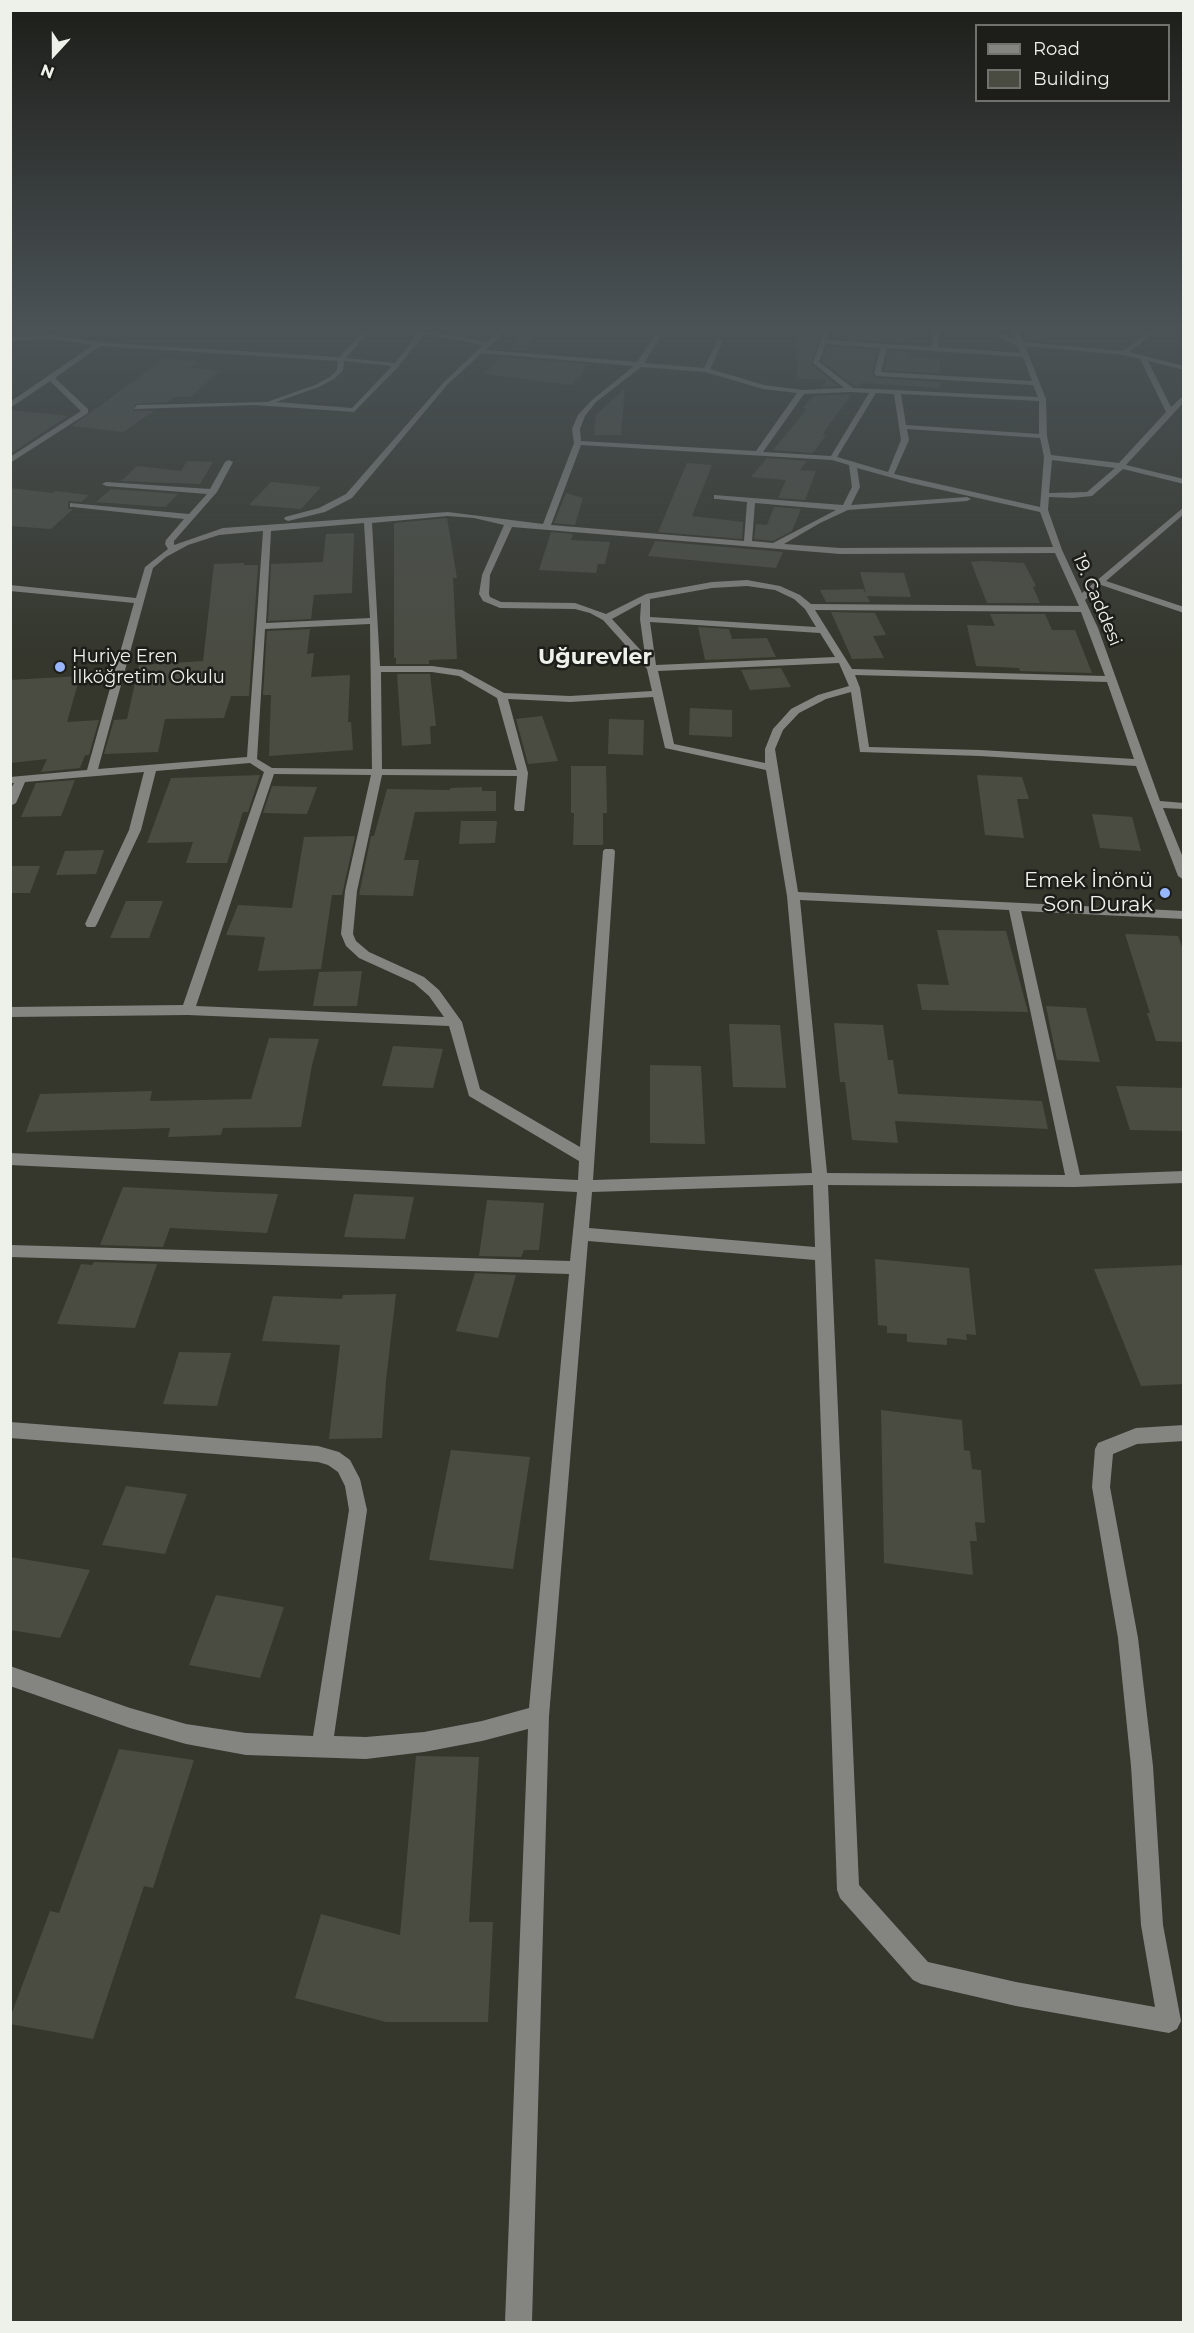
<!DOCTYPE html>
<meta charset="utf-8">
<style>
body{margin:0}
#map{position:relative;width:1194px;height:2333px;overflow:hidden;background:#35372d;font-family:Montserrat,sans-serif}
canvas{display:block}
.frame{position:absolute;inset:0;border:12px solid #eef0ea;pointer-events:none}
.legend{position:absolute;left:975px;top:24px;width:195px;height:78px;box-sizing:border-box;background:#1d1d19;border:2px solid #71716d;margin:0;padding:8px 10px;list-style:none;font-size:18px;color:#eef0ea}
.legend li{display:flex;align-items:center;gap:12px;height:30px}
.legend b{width:30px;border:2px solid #71716d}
.north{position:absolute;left:24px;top:24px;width:60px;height:60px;-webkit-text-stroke:4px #1d1d19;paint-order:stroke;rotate:201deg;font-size:16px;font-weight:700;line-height:24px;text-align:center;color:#eef0ea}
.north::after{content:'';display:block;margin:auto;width:21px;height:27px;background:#eef0ea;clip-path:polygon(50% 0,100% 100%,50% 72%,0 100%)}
</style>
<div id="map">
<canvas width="1194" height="2333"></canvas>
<div class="frame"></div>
<ul class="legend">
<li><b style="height:8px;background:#848581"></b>Road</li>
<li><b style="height:16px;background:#4a4c42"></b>Building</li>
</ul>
<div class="north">N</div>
</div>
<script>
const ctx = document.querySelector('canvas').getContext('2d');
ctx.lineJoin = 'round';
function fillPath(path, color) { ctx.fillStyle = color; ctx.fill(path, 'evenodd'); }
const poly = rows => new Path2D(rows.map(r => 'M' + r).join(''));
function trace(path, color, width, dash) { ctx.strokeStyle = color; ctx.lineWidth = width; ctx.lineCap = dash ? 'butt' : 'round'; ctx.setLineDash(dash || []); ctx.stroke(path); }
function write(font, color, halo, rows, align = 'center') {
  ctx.font = font + ' Montserrat,sans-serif'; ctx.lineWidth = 5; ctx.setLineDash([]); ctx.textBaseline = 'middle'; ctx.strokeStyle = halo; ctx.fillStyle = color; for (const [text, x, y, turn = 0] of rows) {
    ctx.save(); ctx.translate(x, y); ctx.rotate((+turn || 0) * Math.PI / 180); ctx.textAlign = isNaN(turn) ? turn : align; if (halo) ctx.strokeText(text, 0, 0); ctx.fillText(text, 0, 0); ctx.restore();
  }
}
const building = poly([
 [528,331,538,331,528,351,509,350],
 [849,331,911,331,910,343,830,338,848,338],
 [1026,331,1049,334,1046,342,1026,340,1024,336],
 [796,336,820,337,811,364,838,386,821,387,827,380,797,379],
 [827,346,877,350,872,374,876,378,940,382,941,388,861,383,859,386,854,386,822,361],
 [889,350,909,352,908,357,940,359,940,373,884,370],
 [501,357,589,364,572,385,484,374],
 [164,359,198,361,189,368,220,370,191,397,175,397,167,402,135,404,133,411,154,411,123,432,72,426],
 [625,388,621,435,594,435,596,415],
 [852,394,826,429,823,435,826,435,813,453,773,450,807,409,803,408,813,396],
 [10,410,11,410,68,416,10,454],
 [767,458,807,461,800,470,816,471,805,500,778,498,786,480,751,477],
 [187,461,213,462,200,484,121,481,137,466,181,471],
 [687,463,712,465,692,516,743,522,742,539,658,532],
 [271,482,321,487,301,509,249,505],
 [10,488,53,493,55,491,89,495,81,502,68,501,68,509,73,509,51,529,10,526],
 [111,489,178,494,165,507,96,502],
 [566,493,583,498,575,525,554,523],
 [774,507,801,509,792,531,773,541,754,539,756,524,767,525],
 [447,518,457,578,453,578,457,659,429,660,429,664,396,664,396,658,394,658,394,523],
 [551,532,573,534,571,540,610,542,605,564,598,564,596,573,539,570],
 [354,533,352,593,314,595,311,619,268,621,271,564,323,562,326,534],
 [655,541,783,552,776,568,648,556],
 [983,561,1024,563,1036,586,1033,587,1040,603,987,603,971,562],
 [244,563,244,565,258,565,249,696,231,696,224,718,165,719,158,752,104,754,114,720,127,719,139,665,203,661,214,564],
 [860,572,904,573,911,597,867,596,870,602,826,602,820,590,863,589,866,593],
 [831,612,875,613,886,635,873,636,884,658,852,659],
 [990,614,1045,614,1052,630,1075,630,1092,673,1020,671,1019,668,976,666,967,625,995,626],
 [698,627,729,629,732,639,767,638,776,657,705,660],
 [310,629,307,654,314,653,311,677,350,675,348,722,351,722,353,750,269,756,271,695,263,695,267,631],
 [781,668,791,687,750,690,741,670],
 [397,674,430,674,436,726,430,726,431,744,402,746],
 [80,676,67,722,99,720,89,755,85,755,80,768,41,772,47,759,10,763,10,680],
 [690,708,732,710,732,737,689,735],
 [542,716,558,761,528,764,516,719],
 [609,719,644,720,643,755,608,754],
 [571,766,606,766,607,813,603,813,603,845,573,845,574,813,571,813],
 [260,775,248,812,243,812,227,863,186,863,193,842,147,843,171,778],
 [977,775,1022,777,1029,799,1017,799,1024,838,985,835],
 [75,780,61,816,21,817,36,783],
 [272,786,317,787,307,814,263,813],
 [482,787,482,791,496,791,496,811,415,812,404,860,419,860,413,896,359,895,371,836,374,836,387,789,450,790,450,788],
 [1092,814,1132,817,1141,851,1100,848],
 [461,821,497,821,495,843,459,844],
 [355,836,342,895,332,895,321,969,258,971,265,937,226,935,238,905,292,908,304,837],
 [104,850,96,874,56,875,65,851],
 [10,866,40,866,30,893,10,893],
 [126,901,163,901,149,938,110,938],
 [937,930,1006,931,1028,1012,922,1010,917,984,949,985],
 [1125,934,1178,936,1184,952,1184,1042,1156,1041,1147,1013,1150,1013],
 [362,971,357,1006,313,1006,319,972],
 [1046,1006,1086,1008,1100,1062,1057,1060],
 [834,1023,883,1025,888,1060,893,1060,898,1094,1042,1101,1048,1129,895,1121,898,1143,852,1140,845,1082,840,1082],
 [729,1024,780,1025,786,1088,733,1087],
 [269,1038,319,1039,312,1065,301,1127,223,1128,221,1135,168,1137,170,1128,26,1132,40,1094,152,1091,150,1101,251,1099],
 [393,1046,443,1049,433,1088,382,1086],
 [650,1065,701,1066,705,1144,650,1143],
 [1116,1086,1184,1088,1184,1131,1130,1130],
 [123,1187,220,1192,278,1194,267,1233,170,1228,163,1247,100,1245],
 [354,1194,414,1197,405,1239,344,1237],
 [487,1200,544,1203,539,1250,524,1250,521,1257,479,1256],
 [875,1259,969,1268,976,1335,966,1334,967,1340,947,1338,947,1345,907,1342,907,1334,887,1333,887,1326,878,1325],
 [94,1262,157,1264,135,1328,57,1324,81,1264,92,1265],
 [1184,1265,1184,1384,1141,1386,1094,1269],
 [475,1273,516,1275,498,1338,456,1331],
 [396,1294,386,1380,382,1438,329,1439,340,1345,262,1341,273,1296,342,1299,343,1295],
 [179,1352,231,1353,217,1406,163,1404],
 [881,1410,962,1420,964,1450,970,1451,972,1469,981,1470,985,1523,975,1522,977,1541,970,1541,973,1575,884,1563],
 [451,1450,530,1457,513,1569,429,1560],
 [126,1486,187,1494,165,1554,102,1545],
 [10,1557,90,1570,60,1638,10,1630],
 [216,1595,284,1607,260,1678,189,1665],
 [119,1749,194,1760,153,1888,144,1886,93,2039,10,2024,10,2018,50,1911,59,1913],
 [416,1756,479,1757,469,1922,493,1922,488,2022,386,2022,295,1998,321,1914,400,1935]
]);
const minor = poly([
 [363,331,370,331,346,358,395,363,418,333,412,331,427,331,487,342,498,331,505,331,486,350,637,362,658,331,664,331,644,363,704,368,717,341,720,339,723,341,710,369,764,385,802,390,844,388,813,363,824,331,830,331,827,340,931,347,934,331,940,331,938,347,1021,353,1018,346,987,331,996,331,1016,340,1013,331,1019,331,1024,342,1123,351,1150,331,1157,331,1129,352,1184,366,1184,370,1148,361,1171,407,1184,395,1184,402,1126,465,1184,479,1184,484,1123,469,1092,496,1072,498,1049,497,1048,510,1062,550,1082,593,1184,507,1184,514,1106,581,1184,607,1184,613,1101,585,1085,600,1098,628,1160,801,1184,803,1184,809,1163,808,1184,860,1184,880,1178,876,1136,766,980,756,860,752,851,692,826,699,799,713,783,730,775,749,798,892,1184,911,1184,919,1021,911,1080,1175,1184,1171,1184,1183,1074,1187,828,1185,859,1885,928,1962,1016,1982,1155,2007,1141,1925,1131,1766,1118,1638,1092,1487,1095,1449,1098,1443,1136,1428,1184,1425,1184,1441,1137,1444,1113,1454,1110,1487,1138,1638,1153,1766,1163,1925,1181,2021,1177,2029,1169,2033,1016,2006,921,1984,913,1980,840,1898,837,1890,815,1260,588,1241,549,1716,532,2322,505,2322,528,1729,482,1741,424,1752,366,1759,246,1755,186,1744,130,1728,10,1686,10,1666,130,1708,186,1724,246,1733,313,1736,349,1510,345,1486,338,1472,328,1465,318,1462,10,1438,10,1422,318,1446,339,1452,350,1460,360,1479,367,1510,334,1736,366,1737,424,1732,482,1721,529,1708,569,1274,10,1257,10,1245,570,1261,577,1192,10,1165,10,1153,578,1180,579,1161,469,1096,449,1026,188,1015,10,1017,10,1007,183,1005,264,772,250,763,156,771,141,830,97,924,95,927,87,927,85,924,129,830,144,772,25,782,16,803,10,806,10,790,14,783,10,783,10,777,87,770,134,603,10,591,10,585,136,598,145,567,168,549,165,544,166,540,184,519,73,507,70,507,70,503,189,514,207,494,106,486,102,484,106,482,210,489,225,462,229,460,233,462,217,492,174,541,174,545,223,528,448,512,543,524,574,443,572,429,578,415,592,400,634,366,482,353,448,384,352,498,325,512,288,521,284,519,285,517,319,508,346,494,444,382,483,345,424,334,399,366,354,412,255,405,134,409,137,405,267,402,315,385,330,377,337,370,338,361,100,346,55,378,88,409,88,413,10,463,10,457,81,411,50,381,10,408,10,402,93,345,51,339,10,341,10,337,51,335,107,343,339,357,363,331],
 [826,344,880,348,874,374,877,376,1033,385,1038,397,853,388,819,362,826,344],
 [1025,346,1124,355,1140,359,1166,412,1119,463,1051,455,1047,436,1046,399,1025,346],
 [887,348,1023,357,1032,381,881,372,887,348],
 [344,361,392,366,352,408,276,402,319,387,334,379,343,370,344,361],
 [641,367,705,372,763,389,797,393,756,451,581,441,580,429,585,416,596,402,641,367],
 [851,392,869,393,831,456,763,452,804,394,851,392],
 [876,393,894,394,901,440,888,472,837,457,876,393],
 [901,394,1039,401,1039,434,906,425,901,394],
 [907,429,1040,438,1044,457,1040,507,894,474,909,440,907,429],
 [581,445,832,460,849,465,852,487,843,505,714,495,714,499,717,499,747,502,744,541,551,525,581,445],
 [1052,460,1115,468,1087,492,1049,493,1052,460],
 [857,468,911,483,1040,512,1053,547,840,548,784,544,820,523,848,510,967,501,971,499,967,497,851,505,860,487,857,468],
 [755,503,836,510,773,543,752,541,755,503],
 [448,516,474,518,504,525,482,575,479,594,483,601,500,608,575,609,590,613,603,620,647,669,652,691,570,696,504,693,462,670,432,666,380,666,372,523,448,516],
 [364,523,370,618,266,623,271,531,364,523],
 [512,527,840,554,1055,553,1079,606,811,604,800,595,780,586,747,580,712,582,646,594,606,614,575,603,501,602,490,597,489,594,490,575,512,527],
 [263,531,247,757,98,769,153,568,166,557,188,545,219,535,263,531],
 [747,586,775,590,794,599,805,609,816,627,650,617,650,599,712,588,747,586],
 [641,603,640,619,645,655,612,619,641,603],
 [815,610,1081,612,1105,676,852,669,815,610],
 [650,622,820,633,835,657,656,665,650,622],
 [370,624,372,769,272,768,257,759,265,629,370,624],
 [839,663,849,686,818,695,791,709,773,729,765,749,765,763,674,744,658,671,839,663],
 [381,672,432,672,459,676,497,698,517,770,382,769,381,672],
 [855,675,1107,682,1134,759,980,750,869,747,860,688,855,675],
 [653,697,665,748,766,770,787,896,812,1173,593,1180,615,851,613,849,605,849,603,851,580,1147,480,1089,462,1022,439,990,424,977,369,952,356,941,353,934,357,891,382,775,517,776,514,809,516,811,524,811,528,773,508,699,570,702,653,697],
 [274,774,371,775,345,891,341,934,346,946,359,958,414,983,429,996,444,1017,196,1006,274,774],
 [800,900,1009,910,1065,1175,827,1173,800,900],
 [813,1185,815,1247,589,1228,592,1192,813,1185]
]);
const markers = [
 [60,667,6,"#97b6fd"],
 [1165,893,6,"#97b6fd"]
];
const farStreetnames = [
 ["19. Caddesi",1097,600,67]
];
const farPoinames = [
 ["Huriye Eren",72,657],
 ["İlköğretim Okulu",72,678]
];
const poiNames = [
 ["Emek İnönü",1153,881],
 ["Son Durak",1153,905]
];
const farDistrictnames = [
 ["Uğurevler",595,658]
];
fillPath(building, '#4a4c42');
fillPath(minor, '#848581');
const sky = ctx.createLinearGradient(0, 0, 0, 658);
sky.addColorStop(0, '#1d1e19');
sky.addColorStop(0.5, '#4b5357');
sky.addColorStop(1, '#4b535700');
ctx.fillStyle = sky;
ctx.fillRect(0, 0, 1194, 658);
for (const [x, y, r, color] of markers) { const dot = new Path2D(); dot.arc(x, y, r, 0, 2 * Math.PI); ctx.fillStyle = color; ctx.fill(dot); trace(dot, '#1d1d19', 2); }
write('18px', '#eef0ea', '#1d1d19', farStreetnames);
write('18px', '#eef0ea', '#1d1d19', farPoinames, 'left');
write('21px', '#eef0ea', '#1d1d19', poiNames, 'right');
write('bold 22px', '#eef0ea', '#1d1d19', farDistrictnames);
</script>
